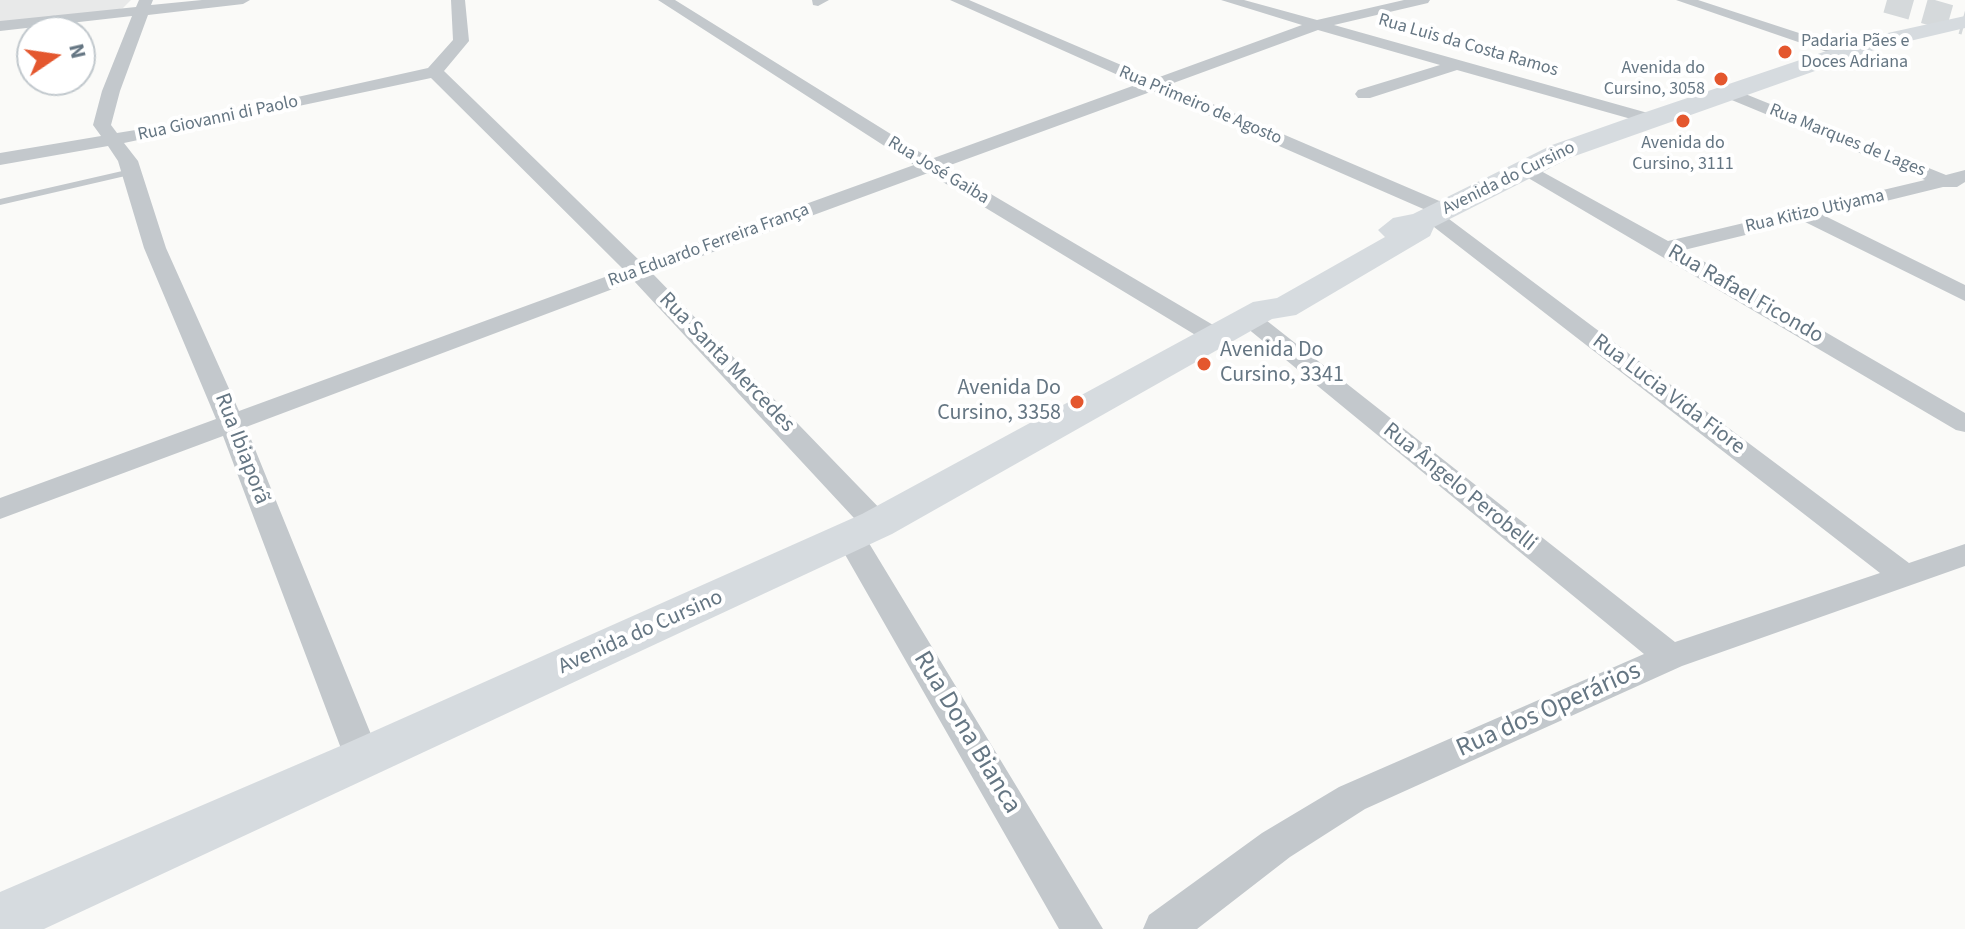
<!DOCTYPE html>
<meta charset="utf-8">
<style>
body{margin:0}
#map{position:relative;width:1965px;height:929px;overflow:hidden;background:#fafaf8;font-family:"Source Sans 3",sans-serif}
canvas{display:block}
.north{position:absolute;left:16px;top:16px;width:80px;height:80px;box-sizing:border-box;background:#fff;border:2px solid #c1c8cd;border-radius:50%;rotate:77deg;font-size:22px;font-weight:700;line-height:32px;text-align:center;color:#657683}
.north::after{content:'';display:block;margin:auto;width:28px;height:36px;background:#e4572e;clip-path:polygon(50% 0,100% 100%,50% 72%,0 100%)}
</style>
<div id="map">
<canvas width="1965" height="929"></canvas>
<div class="north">N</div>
</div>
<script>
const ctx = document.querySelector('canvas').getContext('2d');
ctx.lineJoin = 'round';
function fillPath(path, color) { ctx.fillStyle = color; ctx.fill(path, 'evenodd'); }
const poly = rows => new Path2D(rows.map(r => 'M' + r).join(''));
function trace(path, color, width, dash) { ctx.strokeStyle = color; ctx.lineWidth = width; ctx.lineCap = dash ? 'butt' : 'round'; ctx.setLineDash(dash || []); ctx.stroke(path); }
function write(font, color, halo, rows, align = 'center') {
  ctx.font = font + ' "Source Sans 3",sans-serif'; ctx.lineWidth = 8; ctx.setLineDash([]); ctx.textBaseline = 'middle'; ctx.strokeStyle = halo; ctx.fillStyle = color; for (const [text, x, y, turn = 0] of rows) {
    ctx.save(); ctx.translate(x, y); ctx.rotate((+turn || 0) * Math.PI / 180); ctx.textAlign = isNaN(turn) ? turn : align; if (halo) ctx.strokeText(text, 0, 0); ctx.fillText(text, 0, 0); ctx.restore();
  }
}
const built = poly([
 [0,0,131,0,123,8,113,11,0,22]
]);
const highwayTunnel = poly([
 [1887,0,1965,22]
]);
const lane = poly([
 [131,169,134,170,134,174,0,205,0,199,131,169]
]);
const street = poly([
 [139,0,153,0,151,5,202,0,250,0,243,4,148,15,120,91,111,125,117,133,185,122,428,68,453,40,451,0,465,0,469,41,444,71,642,263,914,165,658,0,675,0,931,159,1138,84,950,0,969,0,1154,79,1302,25,1221,0,1244,0,1317,20,1404,0,1430,0,1428,3,1334,25,1655,115,1658,119,1649,124,1457,70,1370,98,1358,98,1355,94,1358,90,1440,65,1318,30,1168,85,1451,206,1454,210,1445,216,1909,563,1965,544,1965,566,1682,666,1365,809,1290,857,1197,929,1143,929,1149,915,1262,833,1339,787,1644,654,1241,323,1237,318,1241,313,1257,313,1675,642,1880,573,1425,220,1422,216,1428,211,1153,91,945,167,1225,332,1228,337,1225,342,1207,342,928,173,653,274,888,517,892,524,888,531,877,534,866,531,634,281,246,427,381,759,376,770,363,774,350,770,345,759,223,436,0,519,0,498,216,419,144,248,118,161,108,146,0,165,0,153,101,136,93,125,102,91,132,16,0,31,0,21,136,7,139,0],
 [431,78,624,270,239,411,166,248,138,161,124,143,431,78],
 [812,0,829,0,818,6,813,5,812,0],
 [1676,0,1698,0,1848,49,1850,52,1848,55,1836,55,1676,0],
 [1728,87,1946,175,1965,170,1965,182,1957,187,1943,187,1825,216,1965,285,1965,301,1803,221,1684,250,1965,413,1965,432,1956,430,1513,169,1516,165,1530,165,1668,241,1925,180,1722,96,1719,92,1722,88,1728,87],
 [850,527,861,530,1103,929,1059,929,835,537,839,530,850,527]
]);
const secondary = poly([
 [1965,16,1965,28,1880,48,1572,157,1434,227,1430,236,1296,315,1272,319,892,534,44,929,0,929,0,892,345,744,862,514,1253,302,1277,298,1385,237,1378,230,1393,218,1413,214,1552,145,1640,114,1865,38,1965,16]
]);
const markers = [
 [1785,52,8,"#e4572e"],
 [1721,79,8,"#e4572e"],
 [1683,121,8,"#e4572e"],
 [1204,364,8,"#e4572e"],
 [1077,402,8,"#e4572e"]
];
const farPoinames = [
 ["Padaria Pães e",1801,42],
 ["Doces Adriana",1801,63],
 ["Avenida do",1705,69,"right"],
 ["Cursino, 3058",1705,90,"right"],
 ["Avenida do",1683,144,"center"],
 ["Cursino, 3111",1683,165,"center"]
];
const farStreetnames = [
 ["Rua Luis da Costa Ramos",1468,46,16],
 ["Rua Primeiro de Agosto",1200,106,23],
 ["Rua Giovanni di Paolo",218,119,-12],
 ["Rua Marques de Lages",1847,141,22],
 ["Rua José Gaiba",938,171,31],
 ["Avenida do Cursino",1509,179,-26],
 ["Rua Kitizo Utiyama",1815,212,-13],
 ["Rua Eduardo Ferreira França",709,246,-20]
];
const streetNames = [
 ["Rua Rafael Ficondo",1745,295,30],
 ["Rua Santa Mercedes",726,363,46],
 ["Rua Lucia Vida Fiore",1668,395,37],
 ["Rua Ibiaporã",241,449,69],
 ["Rua Ângelo Perobelli",1459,488,39],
 ["Avenida do Cursino",641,633,-24]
];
const poiNames = [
 ["Avenida Do",1220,351],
 ["Cursino, 3341",1220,376],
 ["Avenida Do",1061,389,"right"],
 ["Cursino, 3358",1061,414,"right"]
];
const nearStreetnames = [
 ["Rua dos Operários",1549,711,-24],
 ["Rua Dona Bianca",966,733,59]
];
fillPath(built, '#e8e9e9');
trace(highwayTunnel, '#d5d9db', 26, [26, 13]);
fillPath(lane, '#c3c8cc');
fillPath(street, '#c3c8cc');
fillPath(secondary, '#d6dbdf');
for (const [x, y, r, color] of markers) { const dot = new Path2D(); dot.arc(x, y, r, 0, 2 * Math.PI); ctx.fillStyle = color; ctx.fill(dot); trace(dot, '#fff', 3); }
write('18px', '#657683', '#fff', farPoinames, 'left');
write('18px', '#657683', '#fff', farStreetnames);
write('22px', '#657683', '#fff', streetNames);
write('22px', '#657683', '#fff', poiNames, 'left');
write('26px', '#657683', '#fff', nearStreetnames);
</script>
